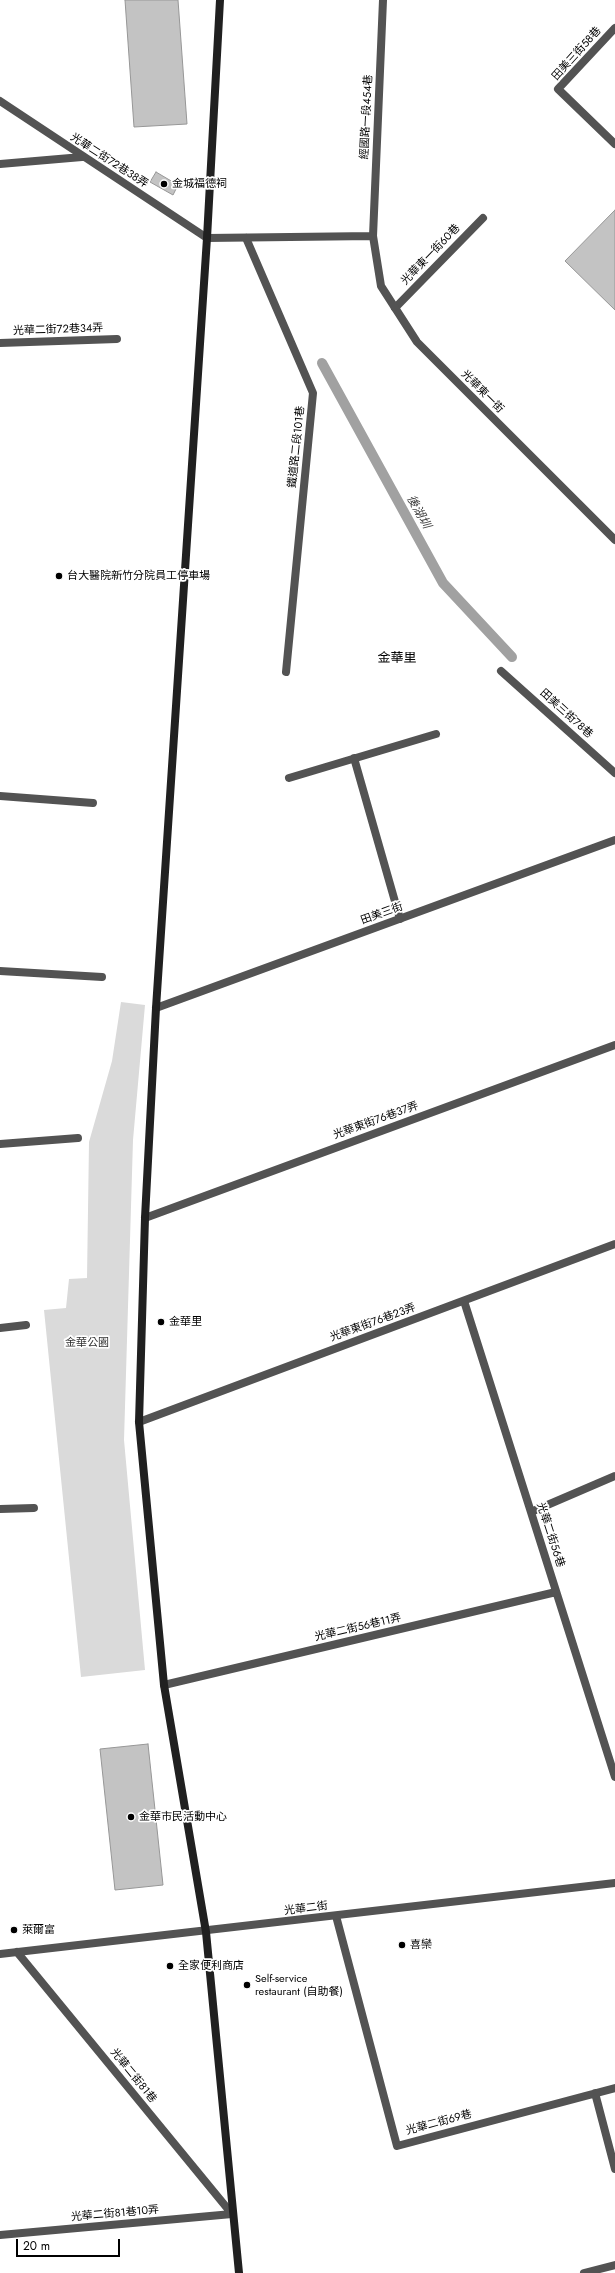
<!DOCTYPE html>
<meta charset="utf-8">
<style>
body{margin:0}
#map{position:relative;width:615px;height:2273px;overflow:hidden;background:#fff;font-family:Jost,sans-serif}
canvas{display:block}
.scale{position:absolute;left:16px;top:2239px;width:104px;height:18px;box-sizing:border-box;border:2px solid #000;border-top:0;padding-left:5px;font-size:12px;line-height:14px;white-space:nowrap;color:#000;-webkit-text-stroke:3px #fff;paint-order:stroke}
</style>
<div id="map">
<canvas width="615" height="2273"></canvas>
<div class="scale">20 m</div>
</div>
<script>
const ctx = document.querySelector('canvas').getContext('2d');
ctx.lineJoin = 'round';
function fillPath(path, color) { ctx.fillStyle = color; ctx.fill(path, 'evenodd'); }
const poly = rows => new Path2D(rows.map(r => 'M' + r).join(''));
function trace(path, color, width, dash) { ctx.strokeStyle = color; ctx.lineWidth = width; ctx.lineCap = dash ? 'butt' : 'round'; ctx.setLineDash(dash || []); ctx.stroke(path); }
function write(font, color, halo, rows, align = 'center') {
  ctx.font = font + ' Jost,"Noto Sans TC",sans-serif'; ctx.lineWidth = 3.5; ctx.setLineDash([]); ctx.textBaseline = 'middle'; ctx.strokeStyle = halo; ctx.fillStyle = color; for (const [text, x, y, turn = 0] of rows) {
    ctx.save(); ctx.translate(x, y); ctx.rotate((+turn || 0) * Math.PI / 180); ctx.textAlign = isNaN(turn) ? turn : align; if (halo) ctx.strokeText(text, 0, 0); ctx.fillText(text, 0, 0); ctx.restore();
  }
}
const green = poly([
 [121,1002,145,1005,133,1140,124,1440,145,1670,81,1677,44,1310,66,1308,69,1279,87,1278,89,1142,112,1061]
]);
const stream = poly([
 [322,363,443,583,512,657]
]);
const building = poly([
 [125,0,178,0,187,124,134,127,125,0],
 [156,172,178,185,173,195,150,182,156,172],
 [615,210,615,310,565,261,615,210],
 [148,1744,163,1885,115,1890,100,1749,148,1744]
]);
const lane = poly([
 [615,28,558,89,615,144],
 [0,101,207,238],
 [0,164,82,157],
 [246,238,313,393,286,672],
 [395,308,483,218],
 [0,343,117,339],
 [501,671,615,773],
 [354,758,400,919],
 [289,778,436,734],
 [0,796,93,803],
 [0,971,102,977],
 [0,1144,78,1138],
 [145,1218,615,1045],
 [464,1301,615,1777],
 [0,1328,26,1325],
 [139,1422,615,1244],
 [0,1509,34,1508],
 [531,1512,615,1476],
 [164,1685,556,1592],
 [336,1916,397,2146,615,2088],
 [17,1952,232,2214],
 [595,2093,615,2169],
 [0,2235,232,2214],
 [584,2273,615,2265]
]);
const street = poly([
 [383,0,373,236,381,286,417,342,615,540],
 [207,238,373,236],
 [156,1008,615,840],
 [0,1954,615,1883]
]);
const secondary = poly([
 [220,0,207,238,156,1008,145,1218,139,1422,164,1685,206,1932,239,2273]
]);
const markers = [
 [164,184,4,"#000"],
 [59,576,4,"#000"],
 [161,1322,4,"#000"],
 [131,1817,4,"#000"],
 [14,1930,4,"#000"],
 [402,1945,4,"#000"],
 [170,1966,4,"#000"],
 [247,1985,4,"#000"]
];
const streetNames = [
 ["田美三街58巷",577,54,-48],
 ["經國路一段454巷",367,117,-87],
 ["光華二街72巷38弄",109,161,33],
 ["光華東一街60巷",431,255,-46],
 ["光華二街72巷34弄",58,330,-2],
 ["光華東一街",482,392,45],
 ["鐵道路二段101巷",297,447,-84],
 ["田美三街78巷",566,714,42],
 ["田美三街",382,914,-20],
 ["光華東街76巷37弄",376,1121,-20],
 ["光華東街76巷23弄",373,1323,-20],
 ["光華二街56巷",550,1535,72],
 ["光華二街56巷11弄",358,1628,-13],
 ["光華二街",306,1909,-7],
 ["光華二街81巷",133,2076,51],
 ["光華二街69巷",439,2123,-15],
 ["光華二街81巷10弄",115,2214,-5]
];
const poiNames = [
 ["金城福德祠",172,184],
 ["台大醫院新竹分院員工停車場",67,576],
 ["金華里",169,1322],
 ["金華市民活動中心",139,1817],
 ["萊爾富",22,1930],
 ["喜欒",410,1945],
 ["全家便利商店",178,1966],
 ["Self-service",255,1979],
 ["restaurant (自助餐)",255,1992]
];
const parkNames = [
 ["金華公園",87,1343]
];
const waterNames = [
 ["後湖圳",418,512,61]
];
const quarterNames = [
 ["金華里",397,659]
];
fillPath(green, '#dadada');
trace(stream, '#a1a1a1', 10);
fillPath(building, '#c3c3c3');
trace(building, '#979797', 1);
trace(lane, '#535353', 8);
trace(street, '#535353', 8);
trace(secondary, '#202020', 8);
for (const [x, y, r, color] of markers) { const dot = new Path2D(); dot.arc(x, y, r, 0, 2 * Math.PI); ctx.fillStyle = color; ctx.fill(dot); trace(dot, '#fff', 1.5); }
write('11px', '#000', '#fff', streetNames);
write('11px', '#000', '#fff', poiNames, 'left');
write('11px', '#313131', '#fff', parkNames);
write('italic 12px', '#424242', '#fff', waterNames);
write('13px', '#000', '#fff', quarterNames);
</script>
